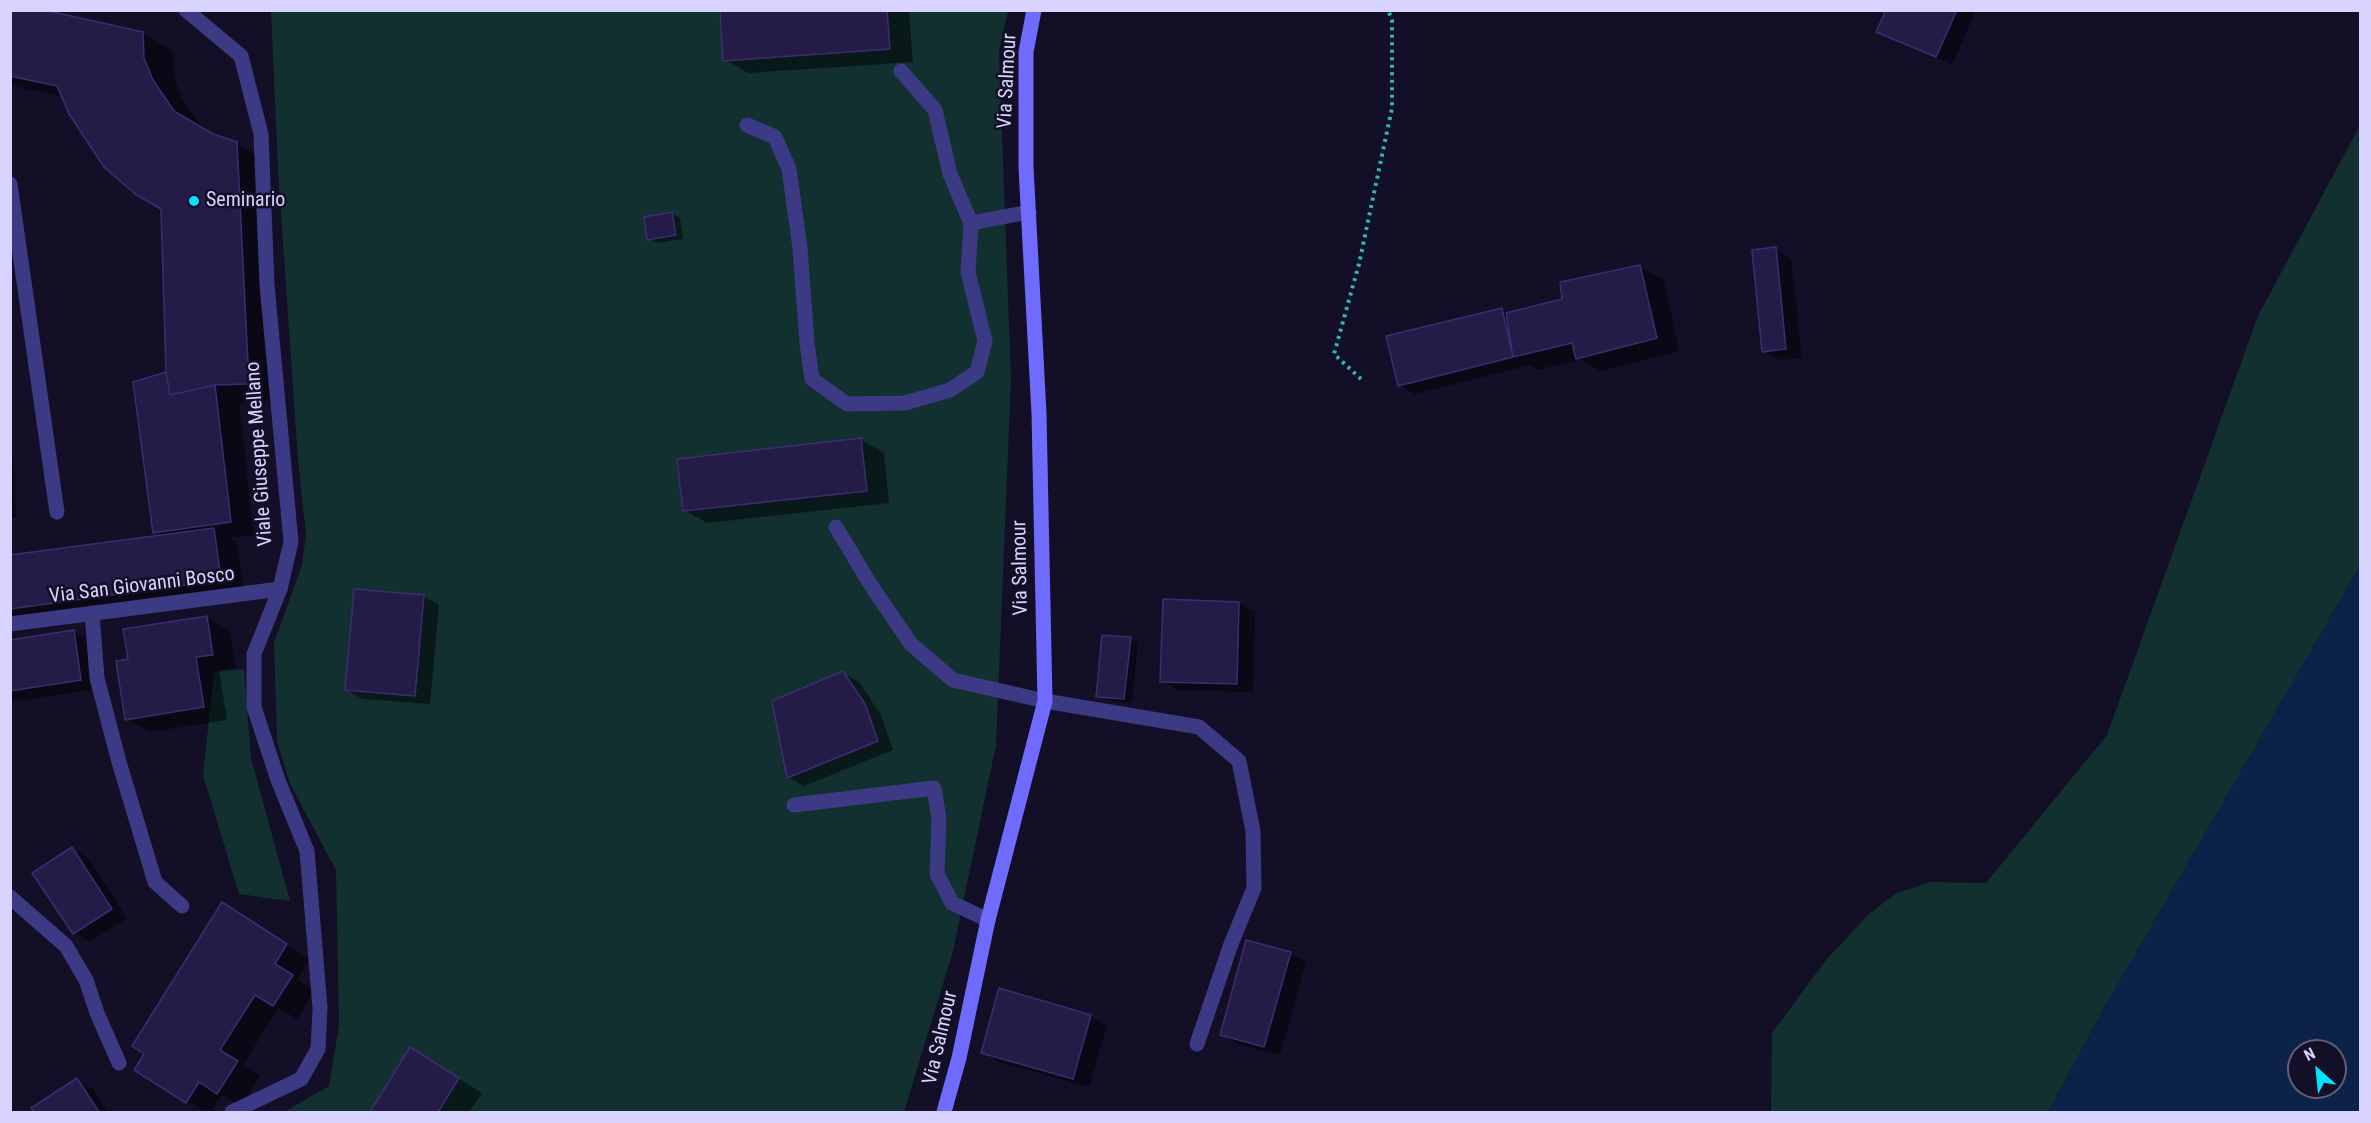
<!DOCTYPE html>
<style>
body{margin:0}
#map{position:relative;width:2371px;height:1123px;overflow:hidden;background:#130f26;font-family:"Roboto Condensed",sans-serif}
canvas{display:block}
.frame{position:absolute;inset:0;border:12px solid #d9d4ff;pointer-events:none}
.north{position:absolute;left:2287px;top:1039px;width:60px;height:60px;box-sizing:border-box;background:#130f26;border:2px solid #625e7d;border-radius:50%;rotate:333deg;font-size:16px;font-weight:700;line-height:24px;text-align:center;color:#d9d4ff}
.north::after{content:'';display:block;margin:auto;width:21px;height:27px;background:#00e5ff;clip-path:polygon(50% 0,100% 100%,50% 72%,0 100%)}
</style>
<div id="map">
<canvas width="2371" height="1123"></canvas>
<div class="frame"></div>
<div class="north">N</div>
</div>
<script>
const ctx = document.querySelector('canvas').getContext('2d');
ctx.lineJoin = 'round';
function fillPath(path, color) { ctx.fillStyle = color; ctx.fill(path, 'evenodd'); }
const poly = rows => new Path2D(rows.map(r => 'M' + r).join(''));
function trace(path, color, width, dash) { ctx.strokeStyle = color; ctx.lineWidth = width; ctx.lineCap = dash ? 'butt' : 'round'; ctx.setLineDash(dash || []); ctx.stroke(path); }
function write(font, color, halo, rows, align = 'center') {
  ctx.font = font + ' "Roboto Condensed",sans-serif'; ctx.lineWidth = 5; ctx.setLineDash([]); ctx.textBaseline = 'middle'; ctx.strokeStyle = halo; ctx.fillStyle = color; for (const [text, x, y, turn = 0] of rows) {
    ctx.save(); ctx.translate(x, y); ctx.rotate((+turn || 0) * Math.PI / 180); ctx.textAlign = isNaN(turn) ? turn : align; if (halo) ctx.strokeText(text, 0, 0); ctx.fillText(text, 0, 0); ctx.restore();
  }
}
const green = poly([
 [271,11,1008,11,999,51,1011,379,996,745,953,951,904,1112,284,1112,329,1086,339,1025,336,870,290,784,277,741,274,643,302,565,306,534,298,460,278,170],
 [2360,125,2360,566,2107,1003,2048,1112,1771,1112,1772,1033,1826,960,1869,914,1895,894,1929,882,1986,883,2107,735,2258,316],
 [244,669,251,758,290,901,239,894,203,775,214,672]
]);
const water = poly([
 [2360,566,2360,1112,2048,1112,2107,1003],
 [2299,1051,2335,1051,2335,1087,2299,1087]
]);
const shadow = poly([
 [10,10,143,34,173,51,174,76,182,99,204,130,212,136,236,143,266,160,278,400,239,403,254,535,229,538,237,543,244,593,10,625,10,556,162,536,154,532,167,373,163,208,63,97,10,85],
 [721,10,905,10,909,13,913,62,748,73,725,60],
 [1887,10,1976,10,1952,65,1878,31],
 [672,213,680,218,683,239,657,243,649,239],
 [1775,249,1791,258,1802,358,1780,360,1764,351],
 [1640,267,1664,280,1679,351,1601,371,1580,359,1538,370,1531,365,1415,394,1399,385,1501,310,1508,314,1563,300],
 [860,439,884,453,889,503,707,523,684,510],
 [10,461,14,463,16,518,10,518],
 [423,596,439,605,430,704,362,699,346,690],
 [1164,601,1239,603,1255,612,1253,692,1178,690,1162,681],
 [206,617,230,631,236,668,219,670,227,720,150,732,127,719],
 [74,632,90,641,97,689,10,702,10,642],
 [1131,639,1138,643,1132,703,1105,700,1097,696],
 [843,673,859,682,881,715,893,750,804,786,788,777],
 [72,849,88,858,127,918,90,942,74,933],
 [245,918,310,959,297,979,315,990,297,1019,278,1008,243,1065,260,1076,241,1106,222,1095,211,1112,206,1112,186,1101],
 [1290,953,1306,962,1280,1055,1237,1044,1222,1034],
 [1000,990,1091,1016,1107,1026,1089,1087,999,1062,983,1052],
 [411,1049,482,1093,469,1112,371,1112],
 [77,1080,93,1089,108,1112,35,1112,33,1108]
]);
const building = poly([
 [10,10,44,10,143,32,144,58,153,80,174,111,213,134,237,142,249,384,215,385,170,395,166,372,161,209,135,194,104,167,69,114,57,86,10,76,10,10],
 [720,10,887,10,890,49,723,61,720,10],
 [1886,10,1957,10,1936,57,1876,32,1886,10],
 [672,212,676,235,647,240,644,217,672,212],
 [1776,247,1786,349,1762,352,1752,250,1776,247],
 [1640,265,1657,338,1576,359,1572,343,1513,357,1506,313,1562,299,1560,282,1640,265],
 [1502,308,1513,357,1398,386,1386,336,1502,308],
 [166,372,170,395,215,385,231,522,153,533,133,382,166,372],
 [861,438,867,491,683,511,677,459,861,438],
 [214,528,221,580,10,609,10,555,214,528],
 [354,589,424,595,415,696,345,690,354,589],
 [1163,599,1239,602,1237,684,1160,682,1163,599],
 [207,616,213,655,196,657,204,707,125,720,116,661,128,659,123,629,207,616],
 [74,630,81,680,10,691,10,640,74,630],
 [1102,635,1131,637,1124,699,1096,697,1102,635],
 [843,671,865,704,878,741,787,778,772,701,843,671],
 [72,847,112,909,73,934,32,873,72,847],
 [222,902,287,944,275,964,293,975,273,1006,255,995,220,1050,238,1061,217,1094,199,1082,186,1103,134,1070,144,1054,132,1046,222,902],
 [1246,940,1291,952,1264,1047,1220,1035,1246,940],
 [999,988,1091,1015,1073,1079,981,1053,999,988],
 [410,1047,459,1078,438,1112,370,1112,410,1047],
 [77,1078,99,1112,34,1112,31,1108,77,1078]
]);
const path = poly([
 [1361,379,1334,354,1359,264,1392,108,1392,20,1388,10]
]);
const lane = poly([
 [901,71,935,110,950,174,971,223],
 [747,125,775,137,789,169,800,248,807,343,812,379,847,404,905,403,950,390,977,372,985,341,968,272,971,223,1029,212],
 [10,184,57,512],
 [836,527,872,587,911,644,953,680,1045,701,1199,727,1239,761,1253,831,1254,888,1231,944,1197,1044],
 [92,613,97,678,119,762,155,882,182,906],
 [794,805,934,788,939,819,937,874,952,903,988,920],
 [10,897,66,946,86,980,97,1013,119,1063]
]);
const street = poly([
 [186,10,241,56,261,134,267,285,291,542,280,589,254,654,254,707,278,780,307,851,320,1008,318,1049,301,1079,232,1112],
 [10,624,280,589]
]);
const secondary = poly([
 [944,1112,959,1058,988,920,1045,701,1039,414,1026,167,1026,52,1034,10]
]);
const markers = [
 [194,201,6,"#00e5ff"]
];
const streetNames = [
 ["Via Salmour",1008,81,-87],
 ["Viale Giuseppe Mellano",260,454,-94],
 ["Via Salmour",1021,568,-91],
 ["Via San Giovanni Bosco",142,586,-7],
 ["Via Salmour",941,1038,-77]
];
const poiNames = [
 ["Seminario",206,201]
];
fillPath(green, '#12302f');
fillPath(water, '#0c2248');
fillPath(shadow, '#0007');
fillPath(building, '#241b47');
trace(building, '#3b2d73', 1.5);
trace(path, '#2fb8b0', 4, [3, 4.5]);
trace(lane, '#3d3a85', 15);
trace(street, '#3d3a85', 15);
trace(secondary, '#6f6bff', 15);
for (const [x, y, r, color] of markers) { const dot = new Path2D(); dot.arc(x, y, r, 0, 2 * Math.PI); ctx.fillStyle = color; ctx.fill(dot); trace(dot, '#130f26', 2); }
write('20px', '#d9d4ff', '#130f26', streetNames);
write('20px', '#d9d4ff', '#130f26', poiNames, 'left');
</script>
